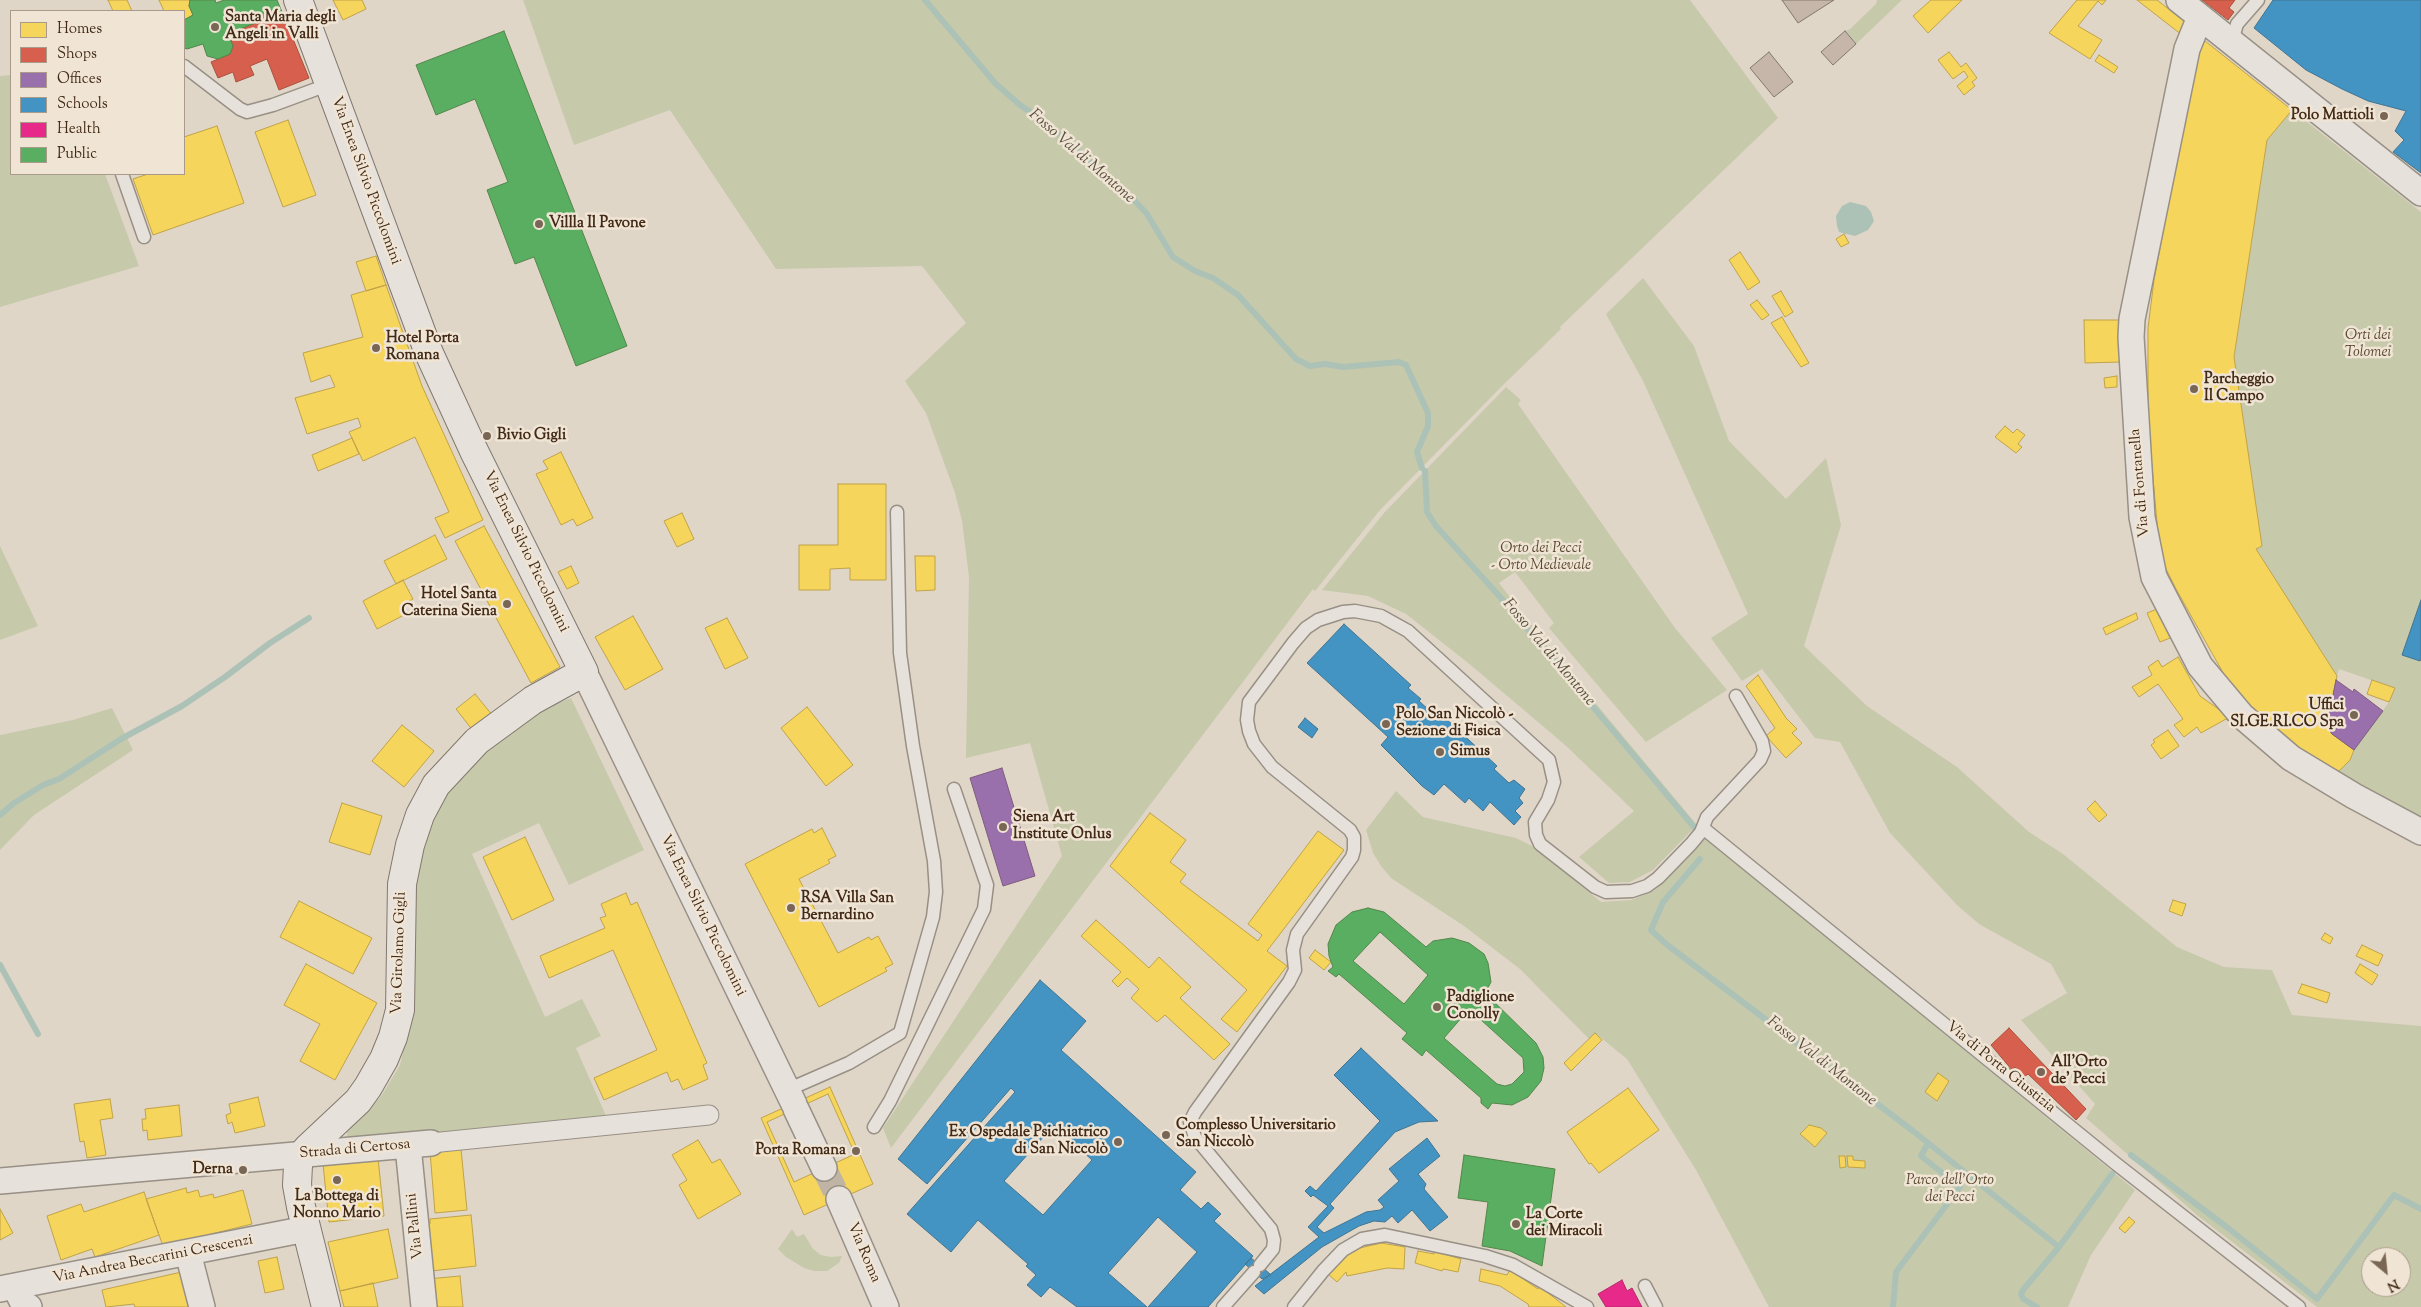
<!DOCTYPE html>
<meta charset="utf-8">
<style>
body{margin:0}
#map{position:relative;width:2421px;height:1307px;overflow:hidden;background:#dfd6c8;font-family:"Sorts Mill Goudy",serif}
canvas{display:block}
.legend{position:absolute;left:10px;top:10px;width:175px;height:165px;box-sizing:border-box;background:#f0e5d5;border:1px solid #aa9a89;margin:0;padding:6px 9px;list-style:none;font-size:15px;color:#422a16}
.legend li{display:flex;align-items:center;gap:10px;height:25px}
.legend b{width:25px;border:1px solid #aa9a89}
.north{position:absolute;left:2361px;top:1247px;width:50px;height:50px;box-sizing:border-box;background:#f0e5d5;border:1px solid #aa9a89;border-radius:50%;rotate:152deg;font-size:14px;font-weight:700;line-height:20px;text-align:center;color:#422a16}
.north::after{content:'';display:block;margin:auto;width:18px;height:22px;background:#796654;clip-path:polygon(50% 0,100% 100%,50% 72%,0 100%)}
</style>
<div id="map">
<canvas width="2421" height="1307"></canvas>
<ul class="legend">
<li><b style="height:14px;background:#f6d55c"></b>Homes</li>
<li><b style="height:14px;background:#d6604d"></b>Shops</li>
<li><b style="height:14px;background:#9970ab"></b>Offices</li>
<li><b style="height:14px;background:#4393c3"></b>Schools</li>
<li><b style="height:14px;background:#e7298a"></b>Health</li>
<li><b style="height:14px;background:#5aae61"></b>Public</li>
</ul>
<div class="north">N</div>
</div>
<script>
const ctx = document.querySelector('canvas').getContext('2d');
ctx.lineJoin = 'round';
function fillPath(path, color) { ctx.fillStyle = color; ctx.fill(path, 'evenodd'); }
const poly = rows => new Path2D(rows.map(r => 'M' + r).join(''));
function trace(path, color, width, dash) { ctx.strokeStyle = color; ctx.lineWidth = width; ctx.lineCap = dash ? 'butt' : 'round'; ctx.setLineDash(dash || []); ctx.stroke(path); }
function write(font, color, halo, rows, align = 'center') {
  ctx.font = font + ' "Sorts Mill Goudy",serif'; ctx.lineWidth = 5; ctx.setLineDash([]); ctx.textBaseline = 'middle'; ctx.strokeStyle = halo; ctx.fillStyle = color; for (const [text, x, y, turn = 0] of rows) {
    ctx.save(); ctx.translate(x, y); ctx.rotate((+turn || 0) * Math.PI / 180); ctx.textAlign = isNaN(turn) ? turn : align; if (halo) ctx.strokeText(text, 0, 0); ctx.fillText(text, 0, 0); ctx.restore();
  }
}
const green = poly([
 [523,0,1690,0,1778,118,1560,327,1561,329,1503,385,1380,510,1315,591,1313,589,891,1148,883,1128,1062,856,1030,743,966,758,969,577,962,521,955,493,926,413,905,381,966,323,922,266,776,269,670,110,574,145],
 [1877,0,1902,0,1856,44,1845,31,1850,29,1876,4],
 [11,75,11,174,105,174,139,266,0,307,0,76],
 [2292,110,2421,212,2421,600,2403,655,2419,661,2421,659,2421,818,2335,775,2350,760,2354,750,2389,702,2394,688,2339,669,2337,676,2256,549,2262,546,2234,357,2267,140],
 [1643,278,1694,346,1729,441,1786,499,1826,458,1841,525,1804,646,1867,706,1957,767,2029,832,2063,854,2177,947,2224,967,2272,970,2292,1015,2421,1026,2421,1307,2317,1307,2197,1215,2086,1118,2095,1104,2021,1020,2067,993,2051,964,1979,924,1957,905,1890,833,1840,742,1815,738,1762,669,1742,681,1711,638,1748,614,1643,381,1606,314],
 [2371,1257,2401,1257,2401,1287,2371,1287],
 [1506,387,1521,400,1518,404,1675,628,1727,690,1646,742,1549,628,1554,623,1515,572,1499,583,1547,645,1697,825,1653,870,1630,882,1609,883,1579,857,1634,811,1564,744,1467,662,1406,614,1368,596,1322,590,1384,513],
 [0,546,38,626,0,640],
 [571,698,644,850,569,885,539,823,472,854,545,1017,582,999,601,1036,576,1048,607,1118,347,1143,347,1131,382,1095,400,1065,410,1023,416,868,424,835,441,801,474,761,538,711],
 [112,708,133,750,34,815,0,850,0,735,73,720],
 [1396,791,1423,817,1516,838,1536,848,1601,902,1631,900,1654,891,1706,838,2135,1190,2091,1255,2068,1307,1769,1307,1696,1170,1627,1059,1595,1033,1589,1039,1520,969,1464,926,1391,878,1381,866,1373,853,1366,830],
 [792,1229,797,1237,804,1234,813,1249,821,1255,831,1257,842,1256,839,1263,827,1271,814,1271,804,1268,786,1257,778,1249]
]);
const water = poly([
 [1850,202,1866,206,1871,212,1874,221,1868,230,1855,236,1839,232,1837,226,1836,216,1842,206]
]);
const homes = poly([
 [108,0,127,0,132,11,113,11,108,0],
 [159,0,190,0,189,6,193,15,184,20,184,11,164,11,159,0],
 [333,0,362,0,366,9,343,20,333,0],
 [1931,0,1962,0,1928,33,1913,16,1931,0],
 [2077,0,2106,0,2102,5,2098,1,2078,26,2102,40,2090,59,2049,33,2077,0],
 [2137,0,2157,0,2185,22,2182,35,2137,0],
 [2200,37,2292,110,2267,140,2234,357,2262,546,2256,549,2337,676,2328,720,2328,728,2332,734,2354,750,2350,760,2335,775,2297,753,2235,694,2176,589,2164,565,2159,545,2148,422,2148,328,2154,280,2200,37],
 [1949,52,1961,67,1966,63,1977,78,1972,82,1975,86,1964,95,1957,86,1968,77,1964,71,1953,79,1938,60,1949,52],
 [2099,55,2118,67,2114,73,2095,61,2099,55],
 [288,120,316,195,283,207,255,132,288,120],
 [217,126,244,203,153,235,133,179,148,174,184,174,184,137,217,126],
 [1844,234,1849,243,1841,247,1836,239,1844,234],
 [1740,252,1760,282,1748,290,1729,260,1740,252],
 [376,256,386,285,366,291,356,262,376,256],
 [386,285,422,386,483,520,445,538,435,518,449,512,415,437,363,461,349,432,361,427,358,418,307,434,295,398,335,387,330,375,311,382,303,353,363,337,351,295,386,285],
 [1781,291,1793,312,1785,317,1772,296,1781,291],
 [1757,300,1769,315,1762,320,1750,305,1757,300],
 [1782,317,1809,363,1801,367,1771,323,1782,317],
 [2084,320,2119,320,2120,362,2085,363,2084,320],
 [2117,376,2117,387,2105,388,2104,378,2117,376],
 [2005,426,2013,433,2017,429,2025,435,2018,444,2022,447,2016,453,1995,437,2005,426],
 [352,438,359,454,318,471,312,455,352,438],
 [561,452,593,518,577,526,573,519,561,525,536,474,548,469,543,461,561,452],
 [838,484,886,484,886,580,850,580,850,568,830,569,830,590,799,590,799,545,838,545,838,484],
 [682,513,694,539,677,547,664,521,682,513],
 [484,526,560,667,531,683,455,541,484,526],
 [435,535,447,559,396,584,384,561,435,535],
 [915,556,935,556,935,590,916,591,915,556],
 [571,566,579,583,567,589,558,572,571,566],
 [403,580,413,599,401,605,406,614,377,629,363,601,403,580],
 [2157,609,2170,638,2160,642,2147,613,2157,609],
 [2136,613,2138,619,2106,635,2103,628,2136,613],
 [633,616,663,669,625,690,595,637,633,616],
 [727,618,748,658,725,669,705,628,727,618],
 [2178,657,2200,696,2241,725,2238,729,2226,719,2201,733,2197,727,2184,737,2174,725,2183,719,2158,684,2139,697,2132,687,2152,675,2148,667,2158,660,2162,667,2178,657],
 [1758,675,1786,718,1797,729,1792,733,1802,743,1786,758,1766,736,1775,728,1746,686,1758,675],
 [2372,680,2395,688,2389,702,2367,694,2372,680],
 [475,694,493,716,474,732,456,709,475,694],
 [807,707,853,765,826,786,781,728,807,707],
 [402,725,434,751,404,787,372,761,402,725],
 [2168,730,2179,746,2161,759,2151,745,2155,742,2153,740,2168,730],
 [2095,801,2107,815,2099,822,2087,809,2095,801],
 [342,803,382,816,370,855,329,842,342,803],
 [1150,813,1186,840,1170,862,1186,874,1180,882,1258,941,1262,935,1248,924,1318,831,1344,850,1267,951,1287,966,1237,1032,1221,1019,1247,990,1110,866,1150,813],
 [822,828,836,856,828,860,830,863,799,879,838,953,869,937,871,940,878,936,893,964,885,968,887,971,819,1007,745,864,812,829,814,833,822,828],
 [525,837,554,900,512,920,483,857,525,837],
 [626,893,631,905,637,902,707,1063,703,1065,708,1079,683,1090,678,1079,671,1082,667,1072,604,1100,594,1078,657,1050,613,950,549,978,540,956,605,928,600,918,606,916,601,904,626,893],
 [2173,900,2186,904,2182,916,2169,911,2173,900],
 [299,901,372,938,353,974,280,937,299,901],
 [1096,920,1149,968,1159,957,1191,987,1180,998,1230,1044,1214,1060,1165,1015,1157,1022,1131,998,1139,989,1127,978,1118,987,1112,981,1121,972,1081,936,1096,920],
 [2325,933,2333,938,2330,944,2321,939,2325,933],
 [2362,945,2383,955,2378,966,2356,956,2362,945],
 [1315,950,1331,962,1324,970,1309,958,1315,950],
 [306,964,377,1003,335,1080,300,1061,320,1024,284,1005,306,964],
 [2360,964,2378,975,2372,985,2355,973,2360,964],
 [2302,984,2330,993,2327,1003,2298,993,2302,984],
 [1595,1033,1602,1040,1571,1071,1564,1063,1595,1033],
 [1938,1073,1949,1081,1937,1101,1925,1092,1938,1073],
 [830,1087,873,1184,804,1215,761,1118,830,1087],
 [828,1094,855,1154,794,1182,767,1122,828,1094],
 [1628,1088,1659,1130,1599,1173,1591,1163,1589,1164,1567,1132,1628,1088],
 [258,1097,265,1126,235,1133,232,1122,228,1124,226,1115,231,1113,229,1104,258,1097],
 [110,1099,113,1118,100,1120,106,1155,87,1158,84,1141,80,1142,74,1104,110,1099],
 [179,1105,182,1136,148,1140,147,1130,143,1131,142,1119,146,1119,145,1109,179,1105],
 [1809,1125,1821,1128,1827,1133,1815,1147,1800,1134,1809,1125],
 [698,1140,712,1163,720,1159,741,1194,698,1219,679,1185,687,1180,672,1155,698,1140],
 [461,1149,467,1210,435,1213,430,1152,461,1149],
 [1839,1156,1845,1156,1846,1167,1840,1168,1839,1156],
 [1847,1156,1853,1156,1853,1160,1865,1161,1865,1168,1848,1167,1847,1156],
 [378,1158,384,1216,329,1222,323,1164,378,1158],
 [186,1188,187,1193,198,1190,200,1197,213,1194,214,1198,243,1190,252,1224,163,1246,146,1199,186,1188],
 [144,1192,159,1235,95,1257,92,1249,61,1260,47,1216,81,1204,84,1212,144,1192],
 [0,1209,13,1233,0,1240,0,1209],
 [471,1215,476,1266,431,1271,423,1225,430,1224,430,1219,471,1215],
 [2129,1217,2135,1222,2125,1233,2119,1228,2129,1217],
 [388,1229,398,1278,340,1291,328,1242,388,1229],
 [1381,1243,1405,1247,1404,1269,1387,1268,1347,1276,1346,1272,1337,1282,1328,1274,1341,1258,1356,1249,1381,1243],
 [1418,1251,1434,1254,1434,1251,1461,1259,1458,1272,1443,1269,1442,1271,1415,1263,1418,1251],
 [277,1257,284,1289,265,1293,258,1261,277,1257],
 [1481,1269,1507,1275,1510,1270,1538,1289,1539,1286,1566,1307,1529,1307,1528,1304,1500,1286,1479,1281,1481,1269],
 [186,1271,194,1307,135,1307,134,1304,106,1307,102,1290,186,1271],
 [460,1276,463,1307,431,1307,428,1279,460,1276],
 [373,1283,378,1307,344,1307,340,1291,373,1283]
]);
const shops = poly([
 [2202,0,2235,0,2229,8,2234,12,2228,20,2202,0],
 [282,12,309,78,279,90,267,59,250,66,254,75,236,82,233,72,218,78,211,62,230,54,233,46,228,34,282,12],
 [2009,1028,2086,1109,2076,1120,2028,1074,2024,1077,2015,1067,2012,1070,1991,1045,2009,1028]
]);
const offices = poly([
 [2336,680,2353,692,2354,689,2383,711,2354,750,2332,734,2328,728,2328,720,2336,680],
 [1002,768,1035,876,1003,886,970,778,1002,768]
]);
const schools = poly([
 [2273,0,2421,0,2421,173,2393,152,2404,140,2395,131,2406,111,2368,101,2342,89,2306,70,2254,28,2273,0],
 [2421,600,2421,659,2420,661,2402,655,2421,600],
 [1344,624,1411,685,1408,688,1421,699,1419,701,1440,720,1443,716,1497,766,1494,769,1509,783,1514,780,1525,789,1519,798,1523,803,1515,811,1521,817,1514,825,1490,802,1483,811,1469,798,1465,803,1444,784,1434,795,1422,786,1381,745,1388,737,1307,663,1344,624],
 [1305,718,1318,729,1312,738,1298,727,1305,718],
 [1040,980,1086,1021,1061,1050,1196,1172,1180,1190,1201,1209,1208,1202,1221,1214,1214,1221,1253,1256,1208,1307,1148,1307,1197,1252,1158,1217,1108,1273,1147,1307,1077,1307,1050,1287,1041,1297,1027,1285,1036,1275,1026,1266,1028,1264,978,1220,951,1252,907,1214,1015,1092,1011,1088,927,1184,898,1159,1040,980],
 [1054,1125,1092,1160,1043,1215,1004,1181,1054,1125],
 [1361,1048,1438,1121,1419,1122,1395,1132,1330,1204,1334,1208,1317,1227,1324,1233,1366,1212,1380,1210,1384,1207,1378,1200,1399,1181,1389,1169,1427,1138,1440,1156,1418,1174,1426,1184,1424,1189,1448,1217,1430,1231,1412,1210,1398,1223,1392,1216,1385,1222,1374,1221,1359,1226,1322,1247,1264,1294,1255,1286,1319,1237,1308,1227,1328,1206,1313,1195,1311,1197,1305,1191,1310,1186,1316,1191,1380,1121,1334,1075,1361,1048],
 [1251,1258,1260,1265,1271,1275,1262,1279,1245,1264,1251,1258]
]);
const health = poly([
 [1622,1280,1627,1291,1632,1288,1642,1307,1606,1307,1598,1294,1622,1280]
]);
const public = poly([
 [190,0,215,0,216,3,224,0,277,0,282,12,228,34,233,46,230,54,218,59,207,56,203,44,187,49,184,48,184,20,193,15,189,6,190,0],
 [504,31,627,346,576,366,534,257,515,264,487,190,508,182,475,99,436,115,416,65,504,31],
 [1368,908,1384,912,1426,947,1433,941,1452,938,1469,943,1484,954,1488,963,1491,982,1485,993,1536,1043,1543,1057,1544,1068,1541,1081,1528,1097,1512,1105,1492,1103,1488,1109,1481,1103,1481,1098,1426,1050,1422,1056,1402,1039,1407,1033,1339,974,1336,977,1328,971,1333,967,1329,956,1328,944,1336,925,1352,912,1368,908],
 [1380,932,1428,975,1404,1004,1353,961,1380,932],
 [1469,1009,1523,1058,1524,1072,1512,1084,1505,1086,1497,1084,1444,1038,1469,1009],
 [1464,1155,1555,1169,1542,1266,1510,1251,1482,1246,1488,1202,1458,1198,1464,1155]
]);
const stream = poly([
 [925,0,995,83,1020,105,1045,122,1134,200,1147,214,1173,257,1195,271,1213,278,1238,295,1296,359,1310,366,1325,364,1343,367,1399,362,1406,365,1428,413,1428,426,1417,452,1422,468],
 [1425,471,1427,512,1436,526,1511,609,1694,827],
 [0,815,14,803,43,785,59,779,121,739,182,706,225,677,270,643,309,618],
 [1700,859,1663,902,1651,930,1666,944,1913,1131,2059,1247],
 [0,965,38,1034],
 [2131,1155,2228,1228,2317,1299,2394,1195,2421,1209],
 [1893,1307,1896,1272,1960,1187,1921,1156,1928,1143],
 [2037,1307,2023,1299,2021,1294,2023,1290,2059,1247,2112,1174]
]);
const building = poly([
 [1782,0,1834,0,1798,23,1782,0],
 [1845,31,1856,44,1833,65,1821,52,1845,31],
 [1769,52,1793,82,1774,97,1750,68,1769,52]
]);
const minorTunnel = poly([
 [824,1168,839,1199]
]);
const service = poly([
 [2232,42,2237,24,2258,0],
 [184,66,240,109,247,112,273,105,330,84],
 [122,174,144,237],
 [1703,828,2115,1163,2299,1307],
 [787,1090,849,1063,900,1033,933,917,936,892,934,861,913,746,900,653,897,512],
 [874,1127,890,1101,984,909,987,885,954,789],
 [1260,1265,1273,1249,1274,1240,1271,1229,1195,1137,1190,1122,1195,1112,1289,982,1295,970,1293,950,1297,934,1352,857,1354,850,1354,837,1350,830,1272,767,1254,744,1249,731,1247,720,1249,702,1293,643,1306,628,1318,620,1343,612,1355,611,1381,616,1408,631,1549,760,1554,782,1548,800,1535,822,1536,835,1540,844,1595,887,1606,892,1632,891,1647,886,1658,878,1691,844,1701,832,1707,817,1760,760,1764,751,1762,741,1736,696],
 [1645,1286,1656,1307],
 [1223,1307,1254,1272],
 [1294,1307,1323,1271,1343,1250,1362,1239,1385,1235,1485,1256,1513,1265,1587,1307]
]);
const pedestrian = poly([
 [431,1143,709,1115]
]);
const minor = poly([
 [2179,0,2421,193],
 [2200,17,2187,49,2132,319,2131,337,2142,517,2154,577,2200,666,2242,716,2291,758,2354,796,2421,832],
 [584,672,794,1104],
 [796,1109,824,1168],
 [408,1146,424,1307],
 [0,1181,431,1143],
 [839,1199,886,1307],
 [188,1253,202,1307],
 [15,1287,23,1303,29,1307],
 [0,1289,306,1229]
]);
const secondary = poly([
 [298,0,429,353,474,451,584,672,533,700,477,741,436,785,420,815,410,845,402,884,400,1010,393,1037,384,1059,368,1087,358,1101,308,1148,301,1156,298,1165,297,1185,301,1207,326,1307]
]);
const markers = [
 [215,27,5,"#796654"],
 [2384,116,5,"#796654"],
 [539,224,5,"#796654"],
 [376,348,5,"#796654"],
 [2194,389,5,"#796654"],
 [487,436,5,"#796654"],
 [507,604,5,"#796654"],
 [2354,715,5,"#796654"],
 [1386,724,5,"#796654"],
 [1440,752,5,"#796654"],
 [1003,827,5,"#796654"],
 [791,908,5,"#796654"],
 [1437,1007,5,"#796654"],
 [2041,1072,5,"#796654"],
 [1166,1135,5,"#796654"],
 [1118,1142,5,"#796654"],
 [856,1151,5,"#796654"],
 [243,1170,5,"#796654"],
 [337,1180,5,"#796654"],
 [1516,1224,5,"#796654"]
];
const poiNames = [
 ["Santa Maria degli",225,18],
 ["Angeli in Valli",225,35],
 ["Polo Mattioli",2374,116,"right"],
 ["Villla Il Pavone",549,224],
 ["Hotel Porta",386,339],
 ["Romana",386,356],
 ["Parcheggio",2204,380],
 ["Il Campo",2204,397],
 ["Bivio Gigli",497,436],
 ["Hotel Santa",497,595,"right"],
 ["Caterina Siena",497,612,"right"],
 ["Uffici",2344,706,"right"],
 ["SI.GE.RI.CO Spa",2344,723,"right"],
 ["Polo San Niccolò -",1396,715],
 ["Sezione di Fisica",1396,732],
 ["Simus",1450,752],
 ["Siena Art",1013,818],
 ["Institute Onlus",1013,835],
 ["RSA Villa San",801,899],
 ["Bernardino",801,916],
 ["Padiglione",1447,998],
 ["Conolly",1447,1015],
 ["All’Orto",2051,1063],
 ["de' Pecci",2051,1080],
 ["Complesso Universitario",1176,1126],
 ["San Niccolò",1176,1143],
 ["Ex Ospedale Psichiatrico",1108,1133,"right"],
 ["di San Niccolò",1108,1150,"right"],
 ["Porta Romana",846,1151,"right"],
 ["Derna",233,1170,"right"],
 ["La Bottega di",337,1197,"center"],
 ["Nonno Mario",337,1214,"center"],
 ["La Corte",1526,1215],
 ["dei Miracoli",1526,1232]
];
const streetNames = [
 ["Via Enea Silvio Piccolomini",365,181,70],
 ["Via di Fontanella",2141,483,-95],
 ["Via Enea Silvio Piccolomini",525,552,64],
 ["Via Enea Silvio Piccolomini",702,916,64],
 ["Via Girolamo Gigli",400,953,-88],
 ["Via di Porta Giustizia",2000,1068,39],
 ["Strada di Certosa",355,1150,-5],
 ["Via Pallini",416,1226,-96],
 ["Via Roma",863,1253,67],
 ["Via Andrea Beccarini Crescenzi",153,1260,-11]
];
const parkNames = [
 ["Orti dei",2368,336],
 ["Tolomei",2368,353],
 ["Orto dei Pecci",1541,549],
 ["- Orto Medievale",1541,566],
 ["Parco dell'Orto",1950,1181],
 ["dei Pecci",1950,1198]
];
const waterNames = [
 ["Fosso Val di Montone",1081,157,41],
 ["Fosso Val di Montone",1548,653,50],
 ["Fosso Val di Montone",1821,1062,38]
];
fillPath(green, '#c7c9ab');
fillPath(water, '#adc2b6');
fillPath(homes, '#f6d55c');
trace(homes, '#c0a247', 1);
fillPath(shops, '#d6604d');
trace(shops, '#aa503c', 1);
fillPath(offices, '#9970ab');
trace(offices, '#7f5b7e', 1);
fillPath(schools, '#4393c3');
trace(schools, '#43748f', 1);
fillPath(health, '#e7298a');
trace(health, '#b62967', 1);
fillPath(public, '#5aae61');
trace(public, '#53864a', 1);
trace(stream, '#adc2b6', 6);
fillPath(building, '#c5b6a9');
trace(building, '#81786e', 1);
trace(minorTunnel, '#c0b4a4', 25, [25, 12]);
trace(service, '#989085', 15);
trace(pedestrian, '#989085', 21);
trace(minor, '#989085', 28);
trace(secondary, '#81786e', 30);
trace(service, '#e6e1db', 12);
trace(pedestrian, '#e6e1db', 19);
trace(minor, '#e6e1db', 25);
trace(secondary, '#e6e1db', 28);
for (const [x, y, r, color] of markers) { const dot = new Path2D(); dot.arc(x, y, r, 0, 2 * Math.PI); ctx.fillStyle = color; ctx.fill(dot); trace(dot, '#f0e5d5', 2); }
write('bold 15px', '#422a16', '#f0e5d5', poiNames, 'left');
write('15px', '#422a16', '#f0e5d5', streetNames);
write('italic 15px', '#59482f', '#f0e5d5', parkNames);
write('italic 16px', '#584e3c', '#f0e5d5', waterNames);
</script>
